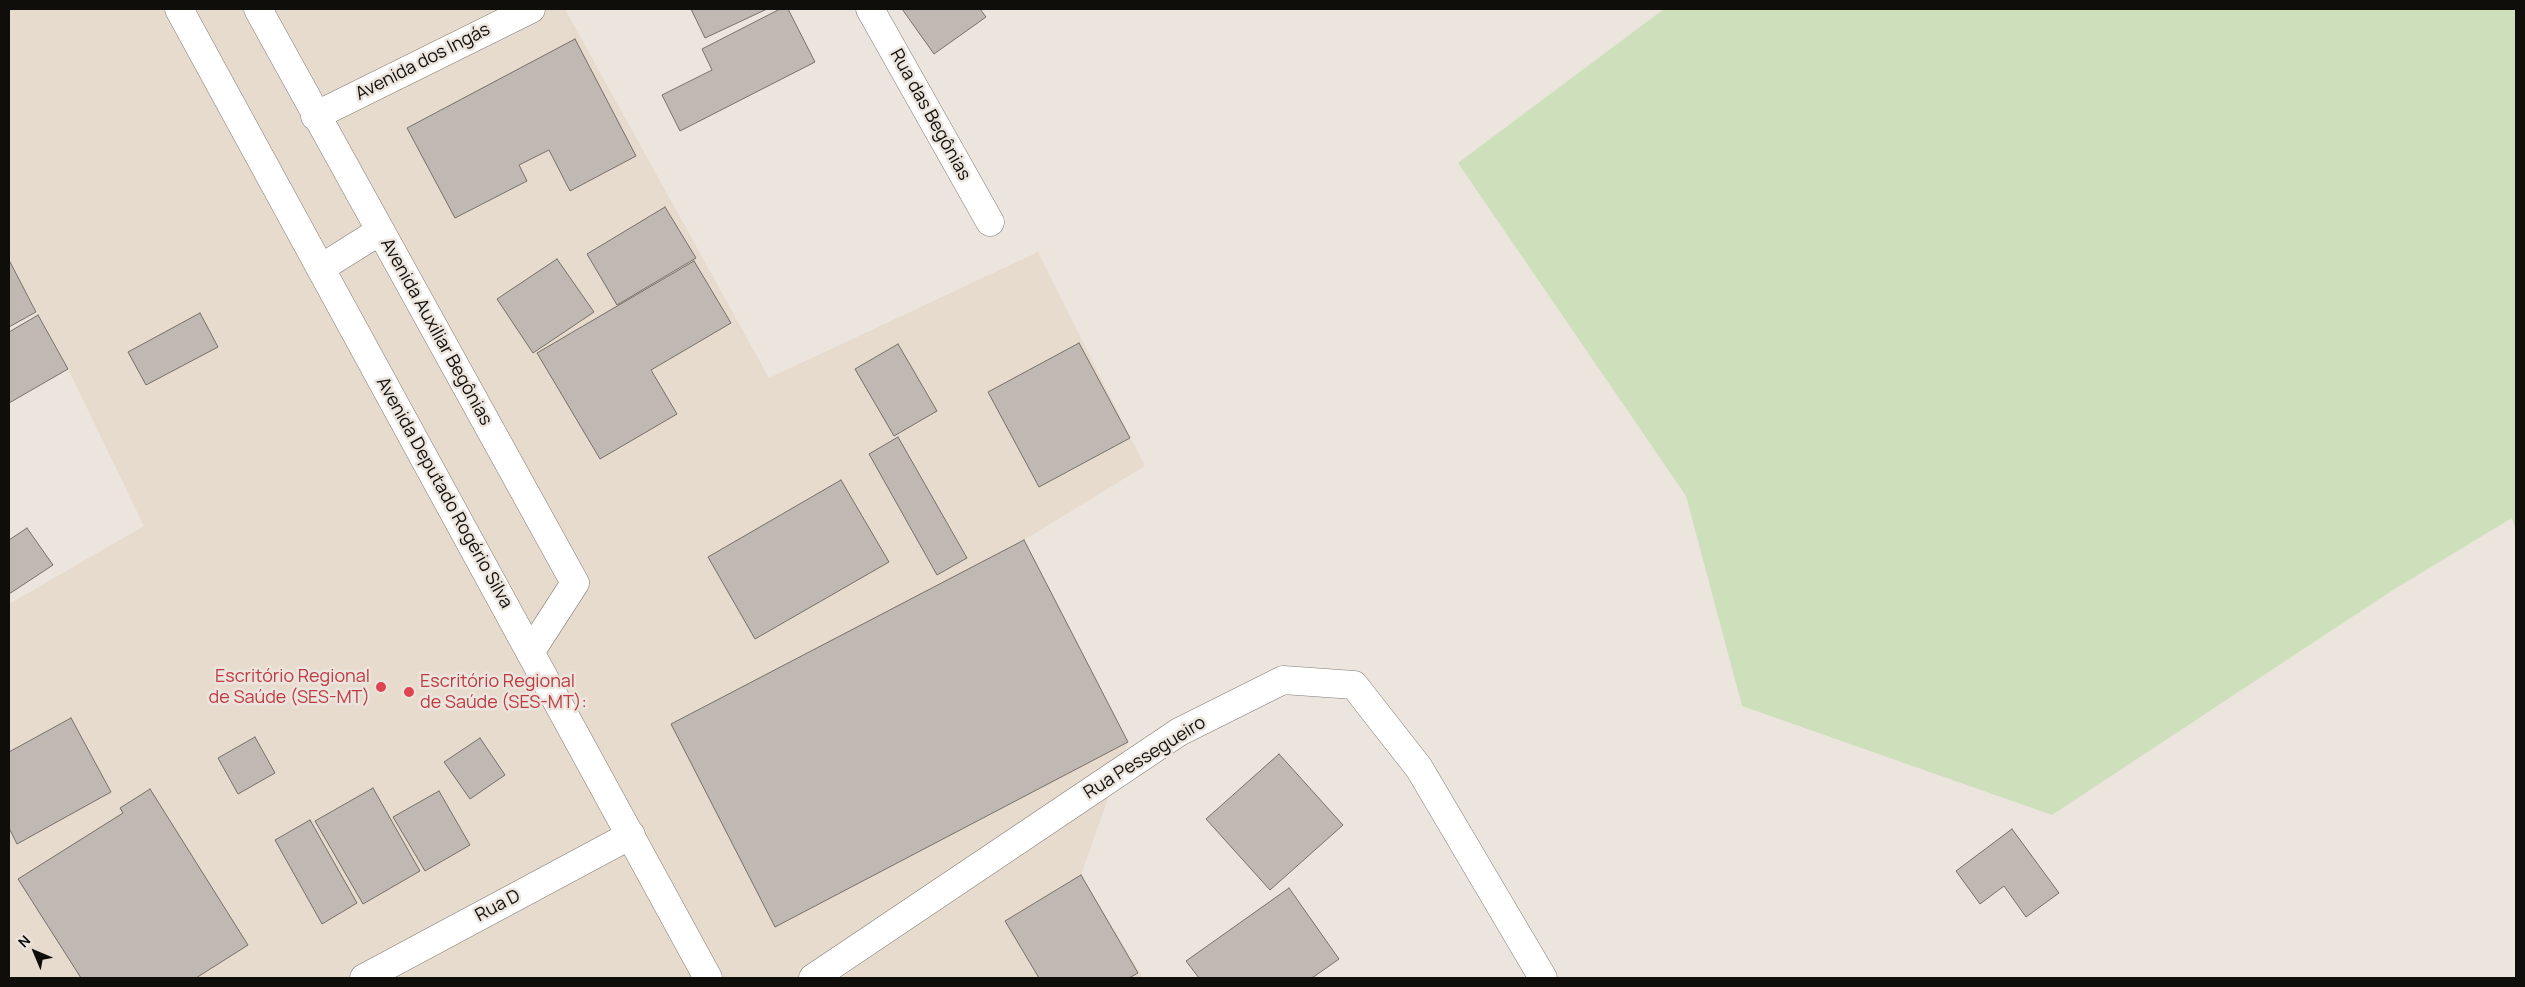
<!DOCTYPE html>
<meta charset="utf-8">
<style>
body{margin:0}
#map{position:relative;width:2525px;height:987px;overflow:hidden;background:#ece5de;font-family:Manrope,sans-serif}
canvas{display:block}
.frame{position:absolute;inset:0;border:10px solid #100e0b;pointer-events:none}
.north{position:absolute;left:10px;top:927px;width:50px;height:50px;-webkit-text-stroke:4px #ece5de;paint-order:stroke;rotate:315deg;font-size:14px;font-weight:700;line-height:20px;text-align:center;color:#100e0b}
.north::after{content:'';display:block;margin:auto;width:18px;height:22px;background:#100e0b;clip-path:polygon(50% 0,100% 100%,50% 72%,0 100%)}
</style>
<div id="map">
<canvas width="2525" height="987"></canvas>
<div class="frame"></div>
<div class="north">N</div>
</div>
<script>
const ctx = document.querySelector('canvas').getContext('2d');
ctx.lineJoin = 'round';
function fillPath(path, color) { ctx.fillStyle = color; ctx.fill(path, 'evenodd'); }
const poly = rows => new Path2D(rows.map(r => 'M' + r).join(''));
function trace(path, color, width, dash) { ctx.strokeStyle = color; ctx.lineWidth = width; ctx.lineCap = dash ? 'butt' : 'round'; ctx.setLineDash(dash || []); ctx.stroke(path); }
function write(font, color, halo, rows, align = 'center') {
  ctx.font = font + ' Manrope,sans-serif'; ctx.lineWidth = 5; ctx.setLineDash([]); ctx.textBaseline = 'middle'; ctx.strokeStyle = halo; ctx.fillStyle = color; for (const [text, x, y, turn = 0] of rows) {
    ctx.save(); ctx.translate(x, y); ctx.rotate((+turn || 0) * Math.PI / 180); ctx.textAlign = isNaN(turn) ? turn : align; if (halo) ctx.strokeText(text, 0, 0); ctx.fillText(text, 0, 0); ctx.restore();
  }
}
const built = poly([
 [9,9,565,9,769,378,1038,252,1145,466,1024,540,1128,742,1081,875,1143,978,9,978,9,604,144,526,68,369,9,261]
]);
const green = poly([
 [1664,9,2516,9,2516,532,2512,518,2393,590,2052,815,1742,706,1686,496,1458,163]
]);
const building = poly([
 [691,9,767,9,705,38,691,9],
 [780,9,788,9,815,62,680,131,662,95,712,70,702,49,780,9],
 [902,9,980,9,986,17,934,54,902,9],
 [575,39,636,156,570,191,549,150,519,165,527,181,455,218,407,128,575,39],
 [665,207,696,258,617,305,587,254,665,207],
 [557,259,594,312,533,353,497,299,557,259],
 [9,260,36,312,9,327,9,260],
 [694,261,731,323,651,370,677,414,600,459,537,353,694,261],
 [200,313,218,347,146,385,128,352,200,313],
 [38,315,68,369,9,403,9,332,38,315],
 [1079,343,1130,438,1039,487,988,392,1079,343],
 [898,344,937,411,894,436,855,369,898,344],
 [898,437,967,558,937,575,869,454,898,437],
 [841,480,889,562,755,639,708,557,841,480],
 [27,528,53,565,9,594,9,540,27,528],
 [1024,540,1128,742,775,927,671,724,1024,540],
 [71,718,111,792,17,844,9,828,9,752,71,718],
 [255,737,275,773,238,794,218,758,255,737],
 [480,738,505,775,470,799,444,762,480,738],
 [1279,754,1343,825,1270,890,1206,819,1279,754],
 [373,788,420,871,363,904,315,821,373,788],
 [150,789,248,945,196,978,81,978,18,879,123,813,120,808,150,789],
 [439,791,470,845,425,871,393,817,439,791],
 [310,820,357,903,322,924,275,840,310,820],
 [2012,829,2059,893,2026,917,2004,886,1980,904,1956,871,2012,829],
 [1081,875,1138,973,1129,978,1039,978,1005,921,1081,875],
 [1289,888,1339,959,1312,978,1199,978,1186,961,1289,888]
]);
const minor = poly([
 [179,9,708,978],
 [258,9,575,583,531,651],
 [870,9,990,222],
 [315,116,531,9],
 [321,268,380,231],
 [364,978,631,835],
 [813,978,1179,732,1283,680,1354,685,1419,768,1543,978]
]);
const markers = [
 [381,687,6,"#e0444e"],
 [409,692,6,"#e0444e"]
];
const streetNames = [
 ["Avenida dos Ingás",423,62,-27],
 ["Rua das Begônias",930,115,61],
 ["Avenida Auxiliar Begônias",436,332,61],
 ["Avenida Deputado Rogério Silva",444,493,61],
 ["Rua Pessegueiro",1145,758,-32],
 ["Rua D",498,906,-28]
];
const healthNames = [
 ["Escritório Regional",370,677],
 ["de Saúde (SES-MT)",370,698],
 ["Escritório Regional",420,682,"left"],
 ["de Saúde (SES-MT):",420,703,"left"]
];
fillPath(built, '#e7dbcd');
fillPath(green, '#cee0bb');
fillPath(building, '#c0b8b2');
trace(building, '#77706a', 1);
trace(minor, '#817a73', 29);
trace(minor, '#fff', 28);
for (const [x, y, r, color] of markers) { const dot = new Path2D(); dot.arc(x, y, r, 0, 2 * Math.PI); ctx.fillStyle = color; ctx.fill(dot); trace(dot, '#ece5de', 2); }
write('18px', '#100e0b', '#ece5de', streetNames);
write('18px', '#be3a42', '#ece5de', healthNames, 'right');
</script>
